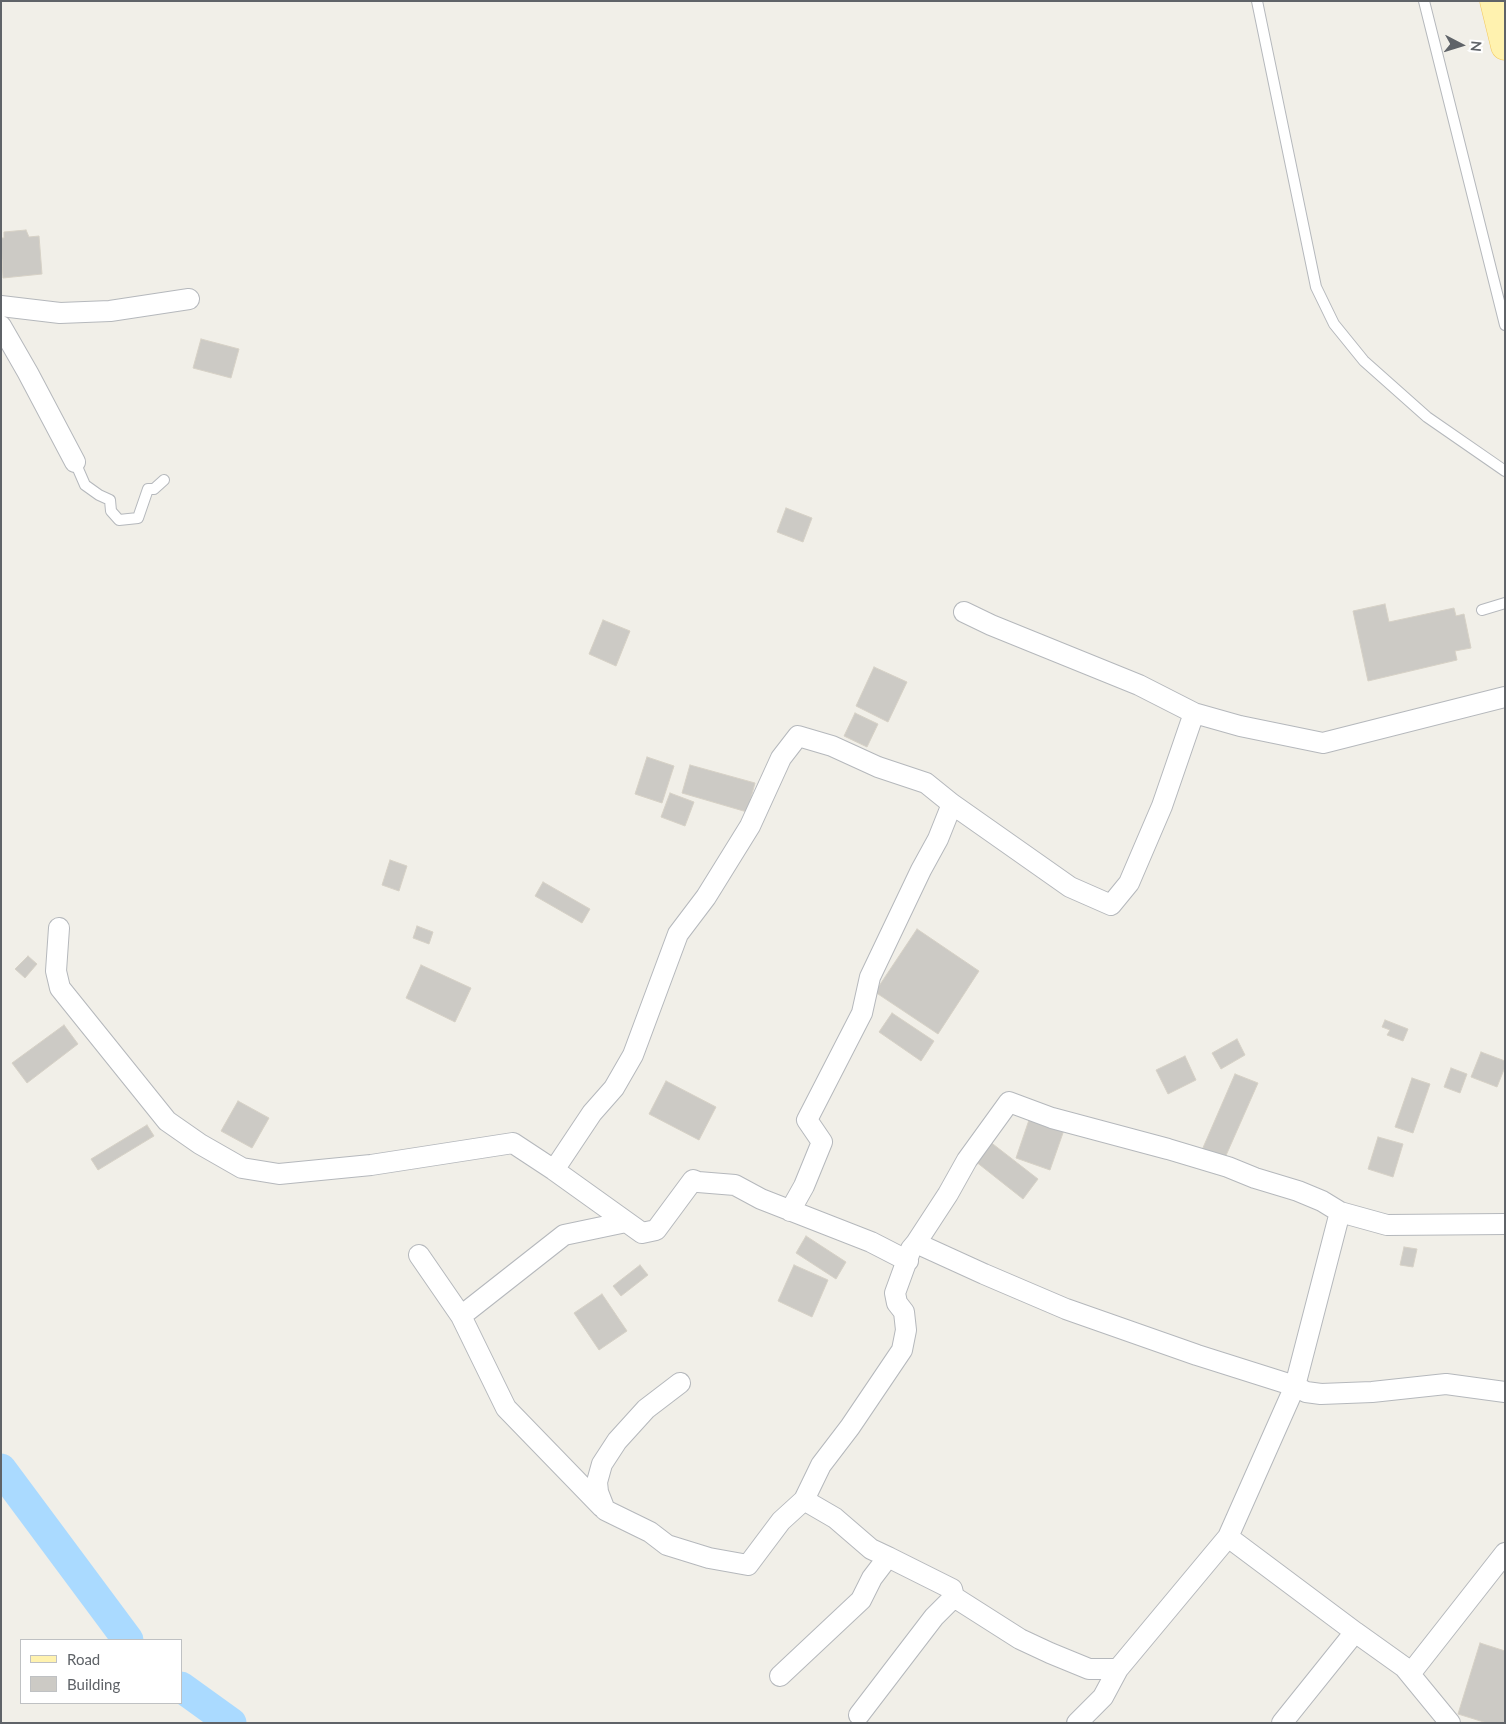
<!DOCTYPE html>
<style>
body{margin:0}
#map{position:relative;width:1506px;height:1724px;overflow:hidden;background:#f1efe8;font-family:Lato,sans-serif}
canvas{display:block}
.frame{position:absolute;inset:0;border:2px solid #5f6368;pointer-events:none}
.legend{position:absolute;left:20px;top:1639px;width:162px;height:65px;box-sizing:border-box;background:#fff;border:1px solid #bfc1c3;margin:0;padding:6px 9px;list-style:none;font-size:15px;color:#5f6368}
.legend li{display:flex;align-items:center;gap:10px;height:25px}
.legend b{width:25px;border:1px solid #bfc1c3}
.north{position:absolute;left:1436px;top:20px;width:50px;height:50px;-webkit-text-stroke:4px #fff;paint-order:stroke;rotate:95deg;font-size:14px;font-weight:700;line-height:20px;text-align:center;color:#5f6368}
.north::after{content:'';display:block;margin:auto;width:18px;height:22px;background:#5f6368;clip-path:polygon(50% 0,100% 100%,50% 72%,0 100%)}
</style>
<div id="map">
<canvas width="1506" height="1724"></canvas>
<div class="frame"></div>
<ul class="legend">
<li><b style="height:6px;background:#fff2af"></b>Road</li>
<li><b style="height:14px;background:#cccac5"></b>Building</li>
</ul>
<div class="north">N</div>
</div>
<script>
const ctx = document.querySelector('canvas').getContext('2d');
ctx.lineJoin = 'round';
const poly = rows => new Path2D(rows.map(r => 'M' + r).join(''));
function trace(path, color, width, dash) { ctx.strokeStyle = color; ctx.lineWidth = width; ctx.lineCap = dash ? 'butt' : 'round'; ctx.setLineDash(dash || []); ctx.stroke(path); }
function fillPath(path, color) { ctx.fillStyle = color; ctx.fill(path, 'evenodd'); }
const river = poly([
 [1,1469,128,1640],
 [181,1687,231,1723]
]);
const building = poly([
 [26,230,29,237,39,236,42,274,3,278,1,238,4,238,4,232,26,230],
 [201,339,239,349,231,378,193,368,201,339],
 [786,508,812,518,803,542,777,532,786,508],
 [1385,604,1389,622,1454,608,1456,616,1464,614,1471,648,1455,651,1457,660,1368,681,1353,611,1385,604],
 [603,620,630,631,616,666,589,654,603,620],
 [874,667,907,682,888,722,856,706,874,667],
 [855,713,878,724,867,747,844,736,855,713],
 [647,757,674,766,662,803,635,794,647,757],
 [690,765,755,783,747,812,682,793,690,765],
 [670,793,694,802,685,826,661,817,670,793],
 [390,860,407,866,399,891,382,885,390,860],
 [543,882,590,909,582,923,535,896,543,882],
 [417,926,433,932,429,944,413,938,417,926],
 [917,929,979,971,938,1034,875,992,917,929],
 [28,956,37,964,25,978,15,969,28,956],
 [421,965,471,988,455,1022,406,998,421,965],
 [892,1013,934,1041,921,1061,879,1032,892,1013],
 [1385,1020,1408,1029,1403,1041,1387,1035,1390,1030,1382,1027,1385,1020],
 [64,1025,78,1044,27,1083,12,1063,64,1025],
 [1237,1039,1245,1055,1221,1069,1212,1053,1237,1039],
 [1481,1052,1505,1061,1505,1067,1497,1087,1471,1077,1481,1052],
 [1185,1056,1196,1080,1168,1094,1156,1070,1185,1056],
 [1451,1068,1467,1074,1460,1093,1444,1087,1451,1068],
 [1235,1074,1258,1083,1224,1160,1202,1150,1235,1074],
 [1412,1078,1430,1084,1413,1133,1395,1127,1412,1078],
 [666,1081,716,1107,699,1140,649,1114,666,1081],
 [238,1101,269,1118,252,1148,221,1131,238,1101],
 [1030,1117,1064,1130,1050,1170,1016,1158,1030,1117],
 [147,1125,154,1136,98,1170,91,1159,147,1125],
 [1378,1137,1403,1144,1393,1177,1368,1169,1378,1137],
 [989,1141,1038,1179,1023,1199,975,1161,989,1141],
 [806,1236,846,1262,836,1279,796,1253,806,1236],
 [1404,1247,1417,1249,1413,1267,1400,1265,1404,1247],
 [640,1265,648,1275,621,1296,613,1286,640,1265],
 [794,1265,828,1280,812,1317,778,1301,794,1265],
 [602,1294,627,1331,599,1350,574,1313,602,1294],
 [1480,1643,1505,1651,1505,1723,1487,1723,1458,1714,1480,1643]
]);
const lane = poly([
 [1257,1,1316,287,1334,324,1364,361,1427,417,1505,471],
 [1424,1,1505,325],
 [75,462,85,485,99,495,110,500,111,511,119,520,138,518,148,489,154,489,164,480],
 [1482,610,1505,603]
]);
const street = poly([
 [1,306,60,313,110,311,189,299],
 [1,326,28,373,75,462],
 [964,612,991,625,1139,685,1194,713],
 [59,928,56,971,60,988,167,1121,200,1144,242,1168,279,1174,371,1165,513,1143,554,1170],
 [790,1211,804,1186,822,1142,807,1120,862,1013,870,977,921,870,938,839,952,804],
 [916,1243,948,1194,967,1160,1009,1102,1052,1118,1168,1149,1228,1167,1255,1178,1298,1191,1322,1201,1340,1212,1387,1225,1505,1224],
 [419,1255,461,1316,506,1408,602,1507],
 [908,1261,871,1242,761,1199,735,1185,698,1182,693,1180,656,1230,642,1233,554,1170,592,1113,614,1088,633,1055,678,934,706,897,750,826,781,758,798,736,832,746,878,767,926,783,952,804,1070,887,1111,905,1129,883,1162,806,1194,713,1240,726,1323,743,1505,697],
 [461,1316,564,1235,626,1222],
 [680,1383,646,1409,617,1441,602,1464,597,1482,598,1492,605,1510,650,1532,667,1545,709,1558,748,1565,781,1521,804,1500,835,1518,871,1549,888,1557],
 [804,1500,821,1465,850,1427,902,1350,906,1330,904,1312,897,1303,895,1293,911,1249,916,1243,984,1274,1066,1309,1197,1355,1295,1386,1306,1392,1321,1394,1372,1392,1446,1384,1505,1392],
 [1228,1537,1355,1632],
 [1118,1669,1228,1537,1295,1386,1340,1212],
 [1410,1674,1505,1553],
 [780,1676,861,1600,872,1578,888,1557,952,1589,954,1597],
 [859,1715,934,1617,954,1597,1020,1639,1050,1653,1089,1669,1118,1669,1103,1697,1077,1723],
 [1282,1723,1355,1632,1404,1667,1450,1723]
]);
const primary = poly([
 [1494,1,1505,46]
]);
trace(river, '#aadaff', 31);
fillPath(building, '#cccac5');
trace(building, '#d6d1c6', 1);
trace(lane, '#b5b8bc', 12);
trace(street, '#b5b8bc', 22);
trace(primary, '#f2c960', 29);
trace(lane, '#fff', 10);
trace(street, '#fff', 20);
trace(primary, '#fff2af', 28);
</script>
